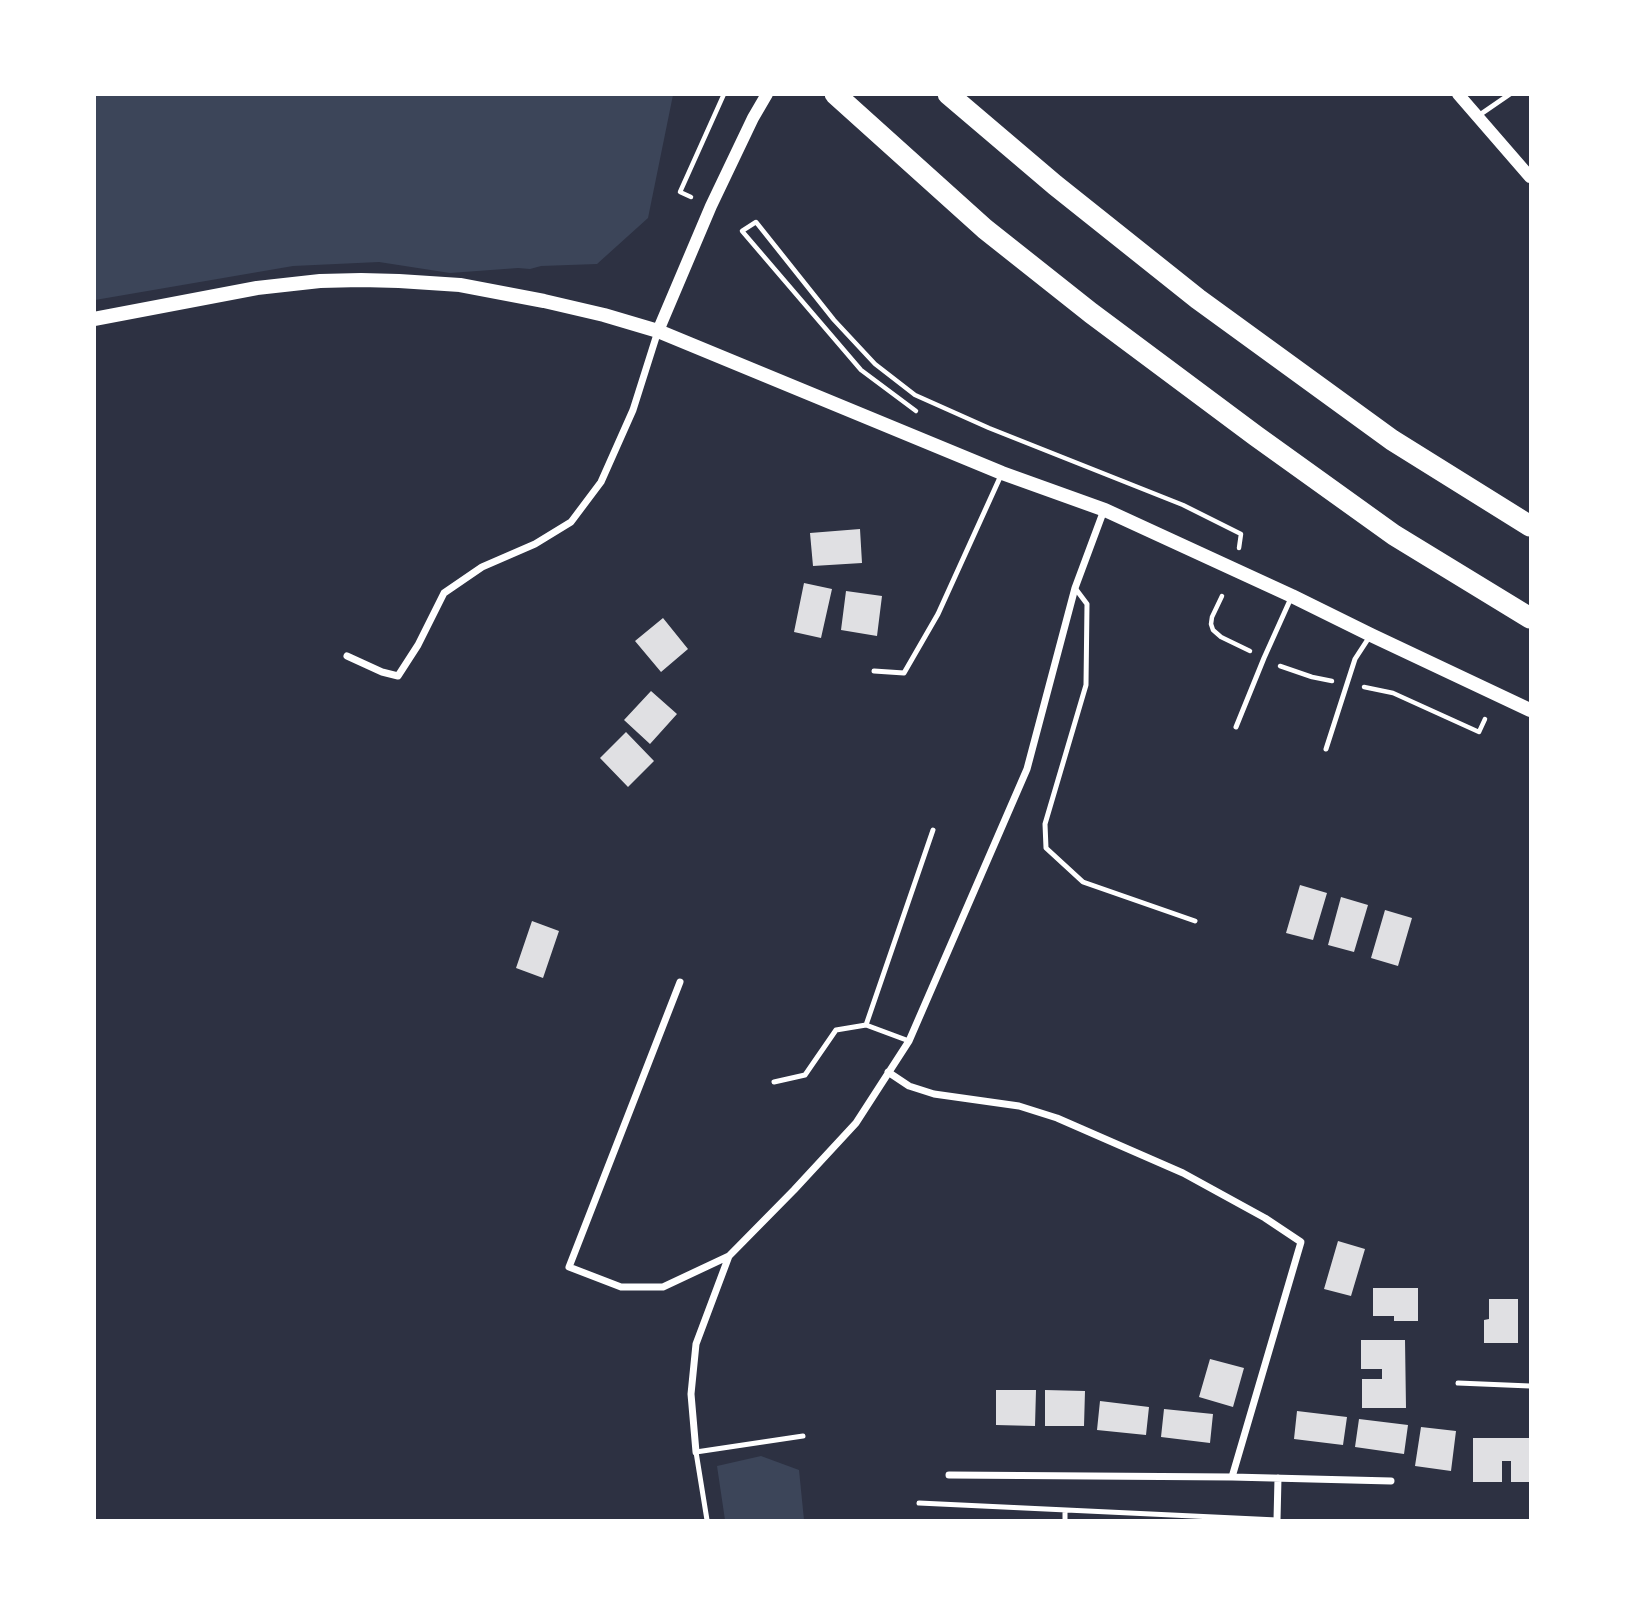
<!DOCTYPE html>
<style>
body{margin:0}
#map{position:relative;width:1625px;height:1615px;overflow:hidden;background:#2d3142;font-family:Mulish,sans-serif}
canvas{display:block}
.frame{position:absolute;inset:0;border:96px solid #fff;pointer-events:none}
</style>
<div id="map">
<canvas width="1625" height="1615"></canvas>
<div class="frame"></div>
</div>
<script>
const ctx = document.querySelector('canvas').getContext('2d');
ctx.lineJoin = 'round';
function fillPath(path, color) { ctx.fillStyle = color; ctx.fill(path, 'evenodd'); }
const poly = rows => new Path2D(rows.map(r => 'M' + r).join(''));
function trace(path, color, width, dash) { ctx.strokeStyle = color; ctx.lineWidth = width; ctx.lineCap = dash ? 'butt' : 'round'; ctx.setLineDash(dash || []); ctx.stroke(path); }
const green = poly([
 [95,94,673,94,673,95,648,218,597,264,541,266,530,269,518,268,450,273,379,262,293,266,95,300],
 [761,1456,799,1470,804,1520,725,1520,717,1466]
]);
const building = poly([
 [860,529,862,563,813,566,810,533],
 [804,583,832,589,821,638,794,632],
 [846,591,882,596,877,636,841,630],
 [663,618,688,649,661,672,635,641],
 [651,691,677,714,650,744,624,720],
 [626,732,654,761,628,787,600,758],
 [1300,885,1327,893,1313,940,1286,933],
 [1341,897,1368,905,1354,952,1328,945],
 [1385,910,1412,918,1398,966,1371,958],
 [532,921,559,931,543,978,516,968],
 [1338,1241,1365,1249,1351,1296,1324,1289],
 [1373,1288,1418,1288,1418,1321,1394,1321,1394,1316,1373,1316],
 [1489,1299,1518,1299,1518,1343,1484,1343,1484,1320,1489,1319],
 [1361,1340,1405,1340,1406,1408,1362,1408,1362,1379,1382,1379,1382,1369,1361,1369],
 [1210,1359,1244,1368,1233,1407,1199,1397],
 [996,1390,1036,1390,1035,1426,996,1425],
 [1045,1390,1085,1391,1084,1426,1045,1426],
 [1100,1401,1149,1407,1146,1435,1097,1430],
 [1164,1409,1213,1414,1210,1443,1161,1437],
 [1297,1411,1347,1417,1343,1445,1294,1439],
 [1359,1419,1408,1425,1404,1454,1355,1447],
 [1421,1427,1456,1431,1451,1471,1415,1466],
 [1473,1438,1530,1438,1530,1482,1511,1482,1511,1461,1502,1461,1502,1482,1473,1482]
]);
const path = poly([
 [691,197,680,192,724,94],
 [916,411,861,370,742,231,756,222,834,320,875,364,915,395,989,428,1183,505,1241,534,1239,548],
 [1222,596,1212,617,1211,624,1213,630,1221,637,1250,651],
 [1280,666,1312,677,1332,681],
 [1364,687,1393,693,1479,732,1485,719]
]);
const service = poly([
 [1478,116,1510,94],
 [1075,588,1087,604,1086,685,1045,824,1046,848,1083,882,1195,921],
 [874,671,904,673,938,614,1002,473],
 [1236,727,1264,658,1291,598],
 [1326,749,1355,659,1370,636],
 [866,1025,933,830],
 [774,1082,805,1075,836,1030,866,1025,909,1041],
 [1458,1383,1530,1386],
 [919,1503,1277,1520],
 [707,1520,696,1452,803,1436],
 [1065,1520,1065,1510]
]);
const minor = poly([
 [347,656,382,672,398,676,418,645,444,593,482,567,535,544,571,522,601,482,633,410,658,331],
 [680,982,569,1267,621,1287,663,1287,729,1256],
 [888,1072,909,1086,934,1094,1019,1106,1057,1118,1183,1173,1265,1218,1301,1242,1232,1477],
 [696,1452,691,1394,696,1344,729,1256,794,1190,856,1123,909,1041,1027,769,1075,588,1104,510],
 [949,1475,1232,1477,1391,1481],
 [1277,1520,1278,1478]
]);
const tertiary = poly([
 [1458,94,1530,177],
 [658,331,711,206,753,118,767,94]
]);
const secondary = poly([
 [94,319,257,288,320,281,361,280,399,281,460,285,544,301,604,315,658,331,1002,473,1105,510,1292,596,1371,635,1530,710]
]);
const motorway = poly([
 [835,94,985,229,1091,313,1256,436,1394,535,1530,618],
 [948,94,1055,185,1198,299,1392,440,1530,526]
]);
fillPath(green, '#3c4559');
fillPath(building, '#e0e0e3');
trace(path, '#fff', 4.5);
trace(service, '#fff', 5);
trace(minor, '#fff', 7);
trace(tertiary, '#fff', 12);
trace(secondary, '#fff', 14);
trace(motorway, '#fff', 21);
</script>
